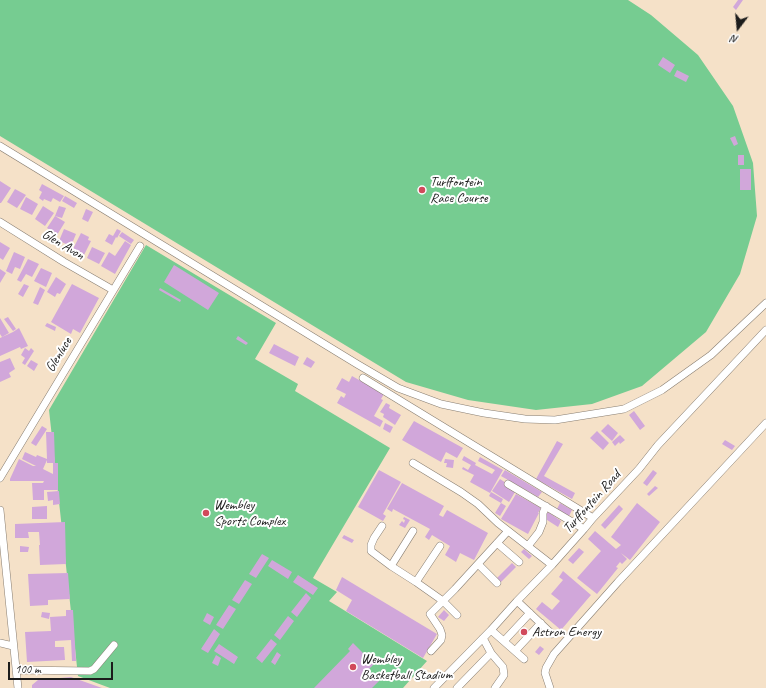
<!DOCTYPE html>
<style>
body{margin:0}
#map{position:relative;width:766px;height:688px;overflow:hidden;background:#f5e1c8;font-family:Caveat,sans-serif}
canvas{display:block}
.north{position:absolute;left:718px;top:8px;width:40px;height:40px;-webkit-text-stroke:3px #fff;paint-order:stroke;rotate:196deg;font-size:11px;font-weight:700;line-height:16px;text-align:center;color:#1c1c1c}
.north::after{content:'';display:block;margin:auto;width:14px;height:18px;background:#1c1c1c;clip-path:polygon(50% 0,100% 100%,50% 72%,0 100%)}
.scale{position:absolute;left:8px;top:662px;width:105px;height:18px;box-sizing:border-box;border:2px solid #1c1c1c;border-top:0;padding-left:5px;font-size:12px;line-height:14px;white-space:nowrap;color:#1c1c1c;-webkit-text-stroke:3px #fff;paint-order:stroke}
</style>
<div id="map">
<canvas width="766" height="688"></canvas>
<div class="north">N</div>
<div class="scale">100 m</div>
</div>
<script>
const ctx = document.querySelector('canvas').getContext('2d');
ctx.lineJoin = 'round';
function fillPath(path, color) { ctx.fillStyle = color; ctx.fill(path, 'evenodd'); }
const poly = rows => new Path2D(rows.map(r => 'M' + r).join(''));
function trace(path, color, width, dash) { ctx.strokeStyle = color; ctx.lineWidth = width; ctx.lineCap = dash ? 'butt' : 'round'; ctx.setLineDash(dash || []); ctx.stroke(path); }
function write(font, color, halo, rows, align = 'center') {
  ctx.font = font + ' Caveat,sans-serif'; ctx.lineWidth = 4; ctx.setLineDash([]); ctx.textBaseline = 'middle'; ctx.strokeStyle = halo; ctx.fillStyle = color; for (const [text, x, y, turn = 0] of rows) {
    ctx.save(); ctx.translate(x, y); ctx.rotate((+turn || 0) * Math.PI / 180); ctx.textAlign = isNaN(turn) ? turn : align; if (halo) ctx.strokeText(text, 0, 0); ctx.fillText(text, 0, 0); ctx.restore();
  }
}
const green = poly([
 [0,0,628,0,651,15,698,55,733,106,753,163,757,216,740,274,706,332,642,386,592,404,536,410,468,400,406,382,0,136],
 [146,245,276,323,255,359,298,384,295,391,390,448,313,578,337,592,329,601,427,661,403,688,110,688,78,676,49,410]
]);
const building = poly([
 [738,0,743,0,736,10,733,7],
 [663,57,675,65,670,73,658,65],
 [677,70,689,76,686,82,674,76],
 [735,136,738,144,734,146,730,138],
 [738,155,744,155,744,165,738,165],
 [740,169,751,169,751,190,740,190],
 [0,181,11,188,1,203,0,203],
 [42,184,64,196,60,202,53,198,51,202,44,199,43,201,39,198,42,192,39,190],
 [15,189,26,195,17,208,7,202],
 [65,196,77,203,74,208,62,201],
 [26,197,38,204,32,215,20,209],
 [43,206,54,213,45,226,35,219],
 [59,206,66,208,62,218,55,216],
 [86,209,93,212,88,222,82,219],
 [55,216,65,222,57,235,47,228],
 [64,229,76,234,71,246,59,241],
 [117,229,121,231,117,238,116,237,112,245,105,241,109,234,113,236],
 [122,232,134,240,131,244,119,236],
 [81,233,89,237,88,240,91,241,83,257,72,251],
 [125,241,131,245,115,274,101,266,109,252,115,256],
 [0,242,10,248,3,260,0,258],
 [92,247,105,253,99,264,87,258],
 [14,252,25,257,20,269,15,267,12,274,6,271],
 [28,259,39,264,32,277,26,274,21,282,17,280],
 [174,265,219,293,208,310,164,282],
 [41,268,52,273,46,287,34,281],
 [0,269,6,273,0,283],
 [56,277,66,284,60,294,57,293,55,297,47,292],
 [24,284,29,286,23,297,18,294],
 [72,284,99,298,80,333,73,329,71,334,51,322],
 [40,287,45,290,38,305,33,303],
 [160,288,181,300,180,302,159,290],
 [8,317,16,329,13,331,4,319],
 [0,318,9,333,2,337,0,334],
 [47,323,56,327,55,331,45,326],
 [19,328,28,346,21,349,20,347,0,356,0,338,13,332],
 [238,336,248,343,246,345,236,339],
 [274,344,299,357,295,366,269,353],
 [25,348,29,351,31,348,34,351,25,365,22,363,25,358,21,355],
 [307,357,315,362,311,368,303,364],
 [10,358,15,369,9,373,11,377,0,382,0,362],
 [31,360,38,364,34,371,27,366],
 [352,376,384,394,381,399,383,400,374,416,383,421,380,427,337,403,341,396,344,398,346,394,336,389,342,378,349,382],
 [386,403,390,405,389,408,401,415,395,425,383,417,384,414,380,412],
 [634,411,645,426,640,430,629,415],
 [414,421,463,448,457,458,446,452,441,462,402,440],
 [385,423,393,427,390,433,383,429],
 [608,424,618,433,612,441,601,431],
 [42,426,47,429,36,446,31,443],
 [597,431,609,443,603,450,590,438],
 [46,432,54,432,55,463,58,463,58,490,44,490,44,500,33,500,32,483,43,483,44,481,10,481,10,479,19,459,33,466,36,466,22,459,25,452,36,457,37,455,47,459],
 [47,460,47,463,53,463,53,474,43,469],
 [620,435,625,440,620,444,619,442,615,446,612,442],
 [725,440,735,446,732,450,722,444],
 [557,441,563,444,544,476,575,493,572,499,536,479],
 [464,456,476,463,475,465,492,474,495,470,478,461,480,457,503,470,490,493,470,482,474,475,462,469,463,467,468,470,471,465,462,460],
 [445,459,454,460,453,468,446,467,447,463,444,463],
 [379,470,401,482,383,514,386,516,383,521,358,507],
 [505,470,542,492,538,497,501,476],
 [653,470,657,473,647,486,643,483],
 [500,479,506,483,505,486,515,492,509,502,492,491],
 [402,483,444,506,439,515,443,517,447,510,488,533,474,560,460,553,456,562,445,555,450,546,432,535,429,540,425,537,430,529,393,509,392,512,387,509],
 [655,486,658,488,649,496,647,494],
 [59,491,60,504,53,505,53,500,48,501,47,492],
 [491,492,503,499,501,503,489,496],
 [516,494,541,508,538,513,539,513,528,534,501,519],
 [501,503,506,506,500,516,495,513],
 [560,503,572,510,569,516,557,509],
 [637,503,660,522,630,560,621,553,627,559,622,564,620,562,616,567,618,568,597,594,577,578,601,551,588,539,595,531,616,549,621,545,611,537],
 [619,505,623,509,605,529,601,525],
 [47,506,47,519,32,519,32,507],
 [548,512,561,521,558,527,544,518],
 [404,517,410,520,405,528,399,525,402,521,404,523,405,520,403,519],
 [65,522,66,564,40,565,39,545,40,545,39,532,28,532,29,538,15,538,15,524],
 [344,535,354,540,352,543,342,538],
 [20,546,29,547,28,552,20,552],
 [579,548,584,552,573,564,568,560],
 [524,549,532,556,529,559,521,552],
 [262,554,269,558,256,578,249,574],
 [272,560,292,572,288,579,268,566],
 [512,563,516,567,499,584,495,580],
 [563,571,591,595,561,630,536,609,542,602,552,610,560,601,551,594,563,580,559,577],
 [68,573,70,599,48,600,48,605,30,606,28,574],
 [298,575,318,588,313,595,293,582],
 [342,577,437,634,423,658,346,611,352,600,336,590],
 [245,580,252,584,239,604,232,600],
 [306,593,311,598,297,617,291,612],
 [229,605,236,609,223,629,216,625],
 [66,610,73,610,76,661,72,661,71,640,55,641,55,647,64,647,65,660,27,662,25,632,51,631,50,617,66,616],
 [444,610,449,615,444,621,438,617],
 [42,612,50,613,49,619,41,617],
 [207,613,214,617,210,625,203,621],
 [288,616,294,621,280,640,274,635],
 [214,629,220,634,208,653,201,649],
 [271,639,277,644,262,663,256,658],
 [353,643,374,664,368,670,379,681,372,688,314,688,350,651,348,649],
 [219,644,238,657,234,664,214,651],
 [540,646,544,649,539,655,535,652],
 [277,652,281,655,275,665,271,662],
 [216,655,221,658,218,666,212,663],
 [71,677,102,688,32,688,32,685,38,680]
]);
const minor = poly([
 [0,146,357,364,398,388,441,404,484,413,525,419,555,420,624,409,662,390,711,355,766,303],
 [0,222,64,262,113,290],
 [363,378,593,518],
 [413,463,461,492,478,504,498,523,552,565],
 [0,478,140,246],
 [508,484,584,529],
 [0,510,18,688],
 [382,526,374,538,371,545,371,551,391,566,416,582,443,601,457,615],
 [497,543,519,562],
 [528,546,539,532,543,522,543,513,546,506],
 [478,564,497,583],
 [391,566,413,531],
 [416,582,440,546],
 [517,601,552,634],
 [491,630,524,659],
 [483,638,491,653,503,667,504,675,495,688],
 [504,641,530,613],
 [0,643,13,646],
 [431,651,441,640,442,635,440,629,430,614,455,589,508,531],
 [515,651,541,623],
 [16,670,90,671,94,669,114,645],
 [434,688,491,630,517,601,552,565,584,529,593,518,639,469,658,445,766,330],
 [457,688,491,653],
 [550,688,545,673,546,668,554,654,618,582,766,423]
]);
const markers = [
 [422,190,4,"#d1495b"],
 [206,513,4,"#d1495b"],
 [524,632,4,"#d1495b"],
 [353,667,4,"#d1495b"]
];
const poiNames = [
 ["Turffontein",430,182],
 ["Race Course",430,198],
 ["Wembley",214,505],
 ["Sports Complex",214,521],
 ["Astron Energy",532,632],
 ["Wembley",361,659],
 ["Basketball Stadium",361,675]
];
const streetNames = [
 ["Glen Avon",63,245,31],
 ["Glenluce",59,355,-59],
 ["Turffontein Road",592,502,-48]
];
fillPath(green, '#76cc91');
fillPath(building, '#d1a7da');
trace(minor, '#887e72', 8);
trace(minor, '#fff', 7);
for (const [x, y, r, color] of markers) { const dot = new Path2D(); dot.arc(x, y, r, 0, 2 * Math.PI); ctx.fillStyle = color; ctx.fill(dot); trace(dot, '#fff', 1.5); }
write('14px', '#1c1c1c', '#fff', poiNames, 'left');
write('14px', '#1c1c1c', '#fff', streetNames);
</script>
